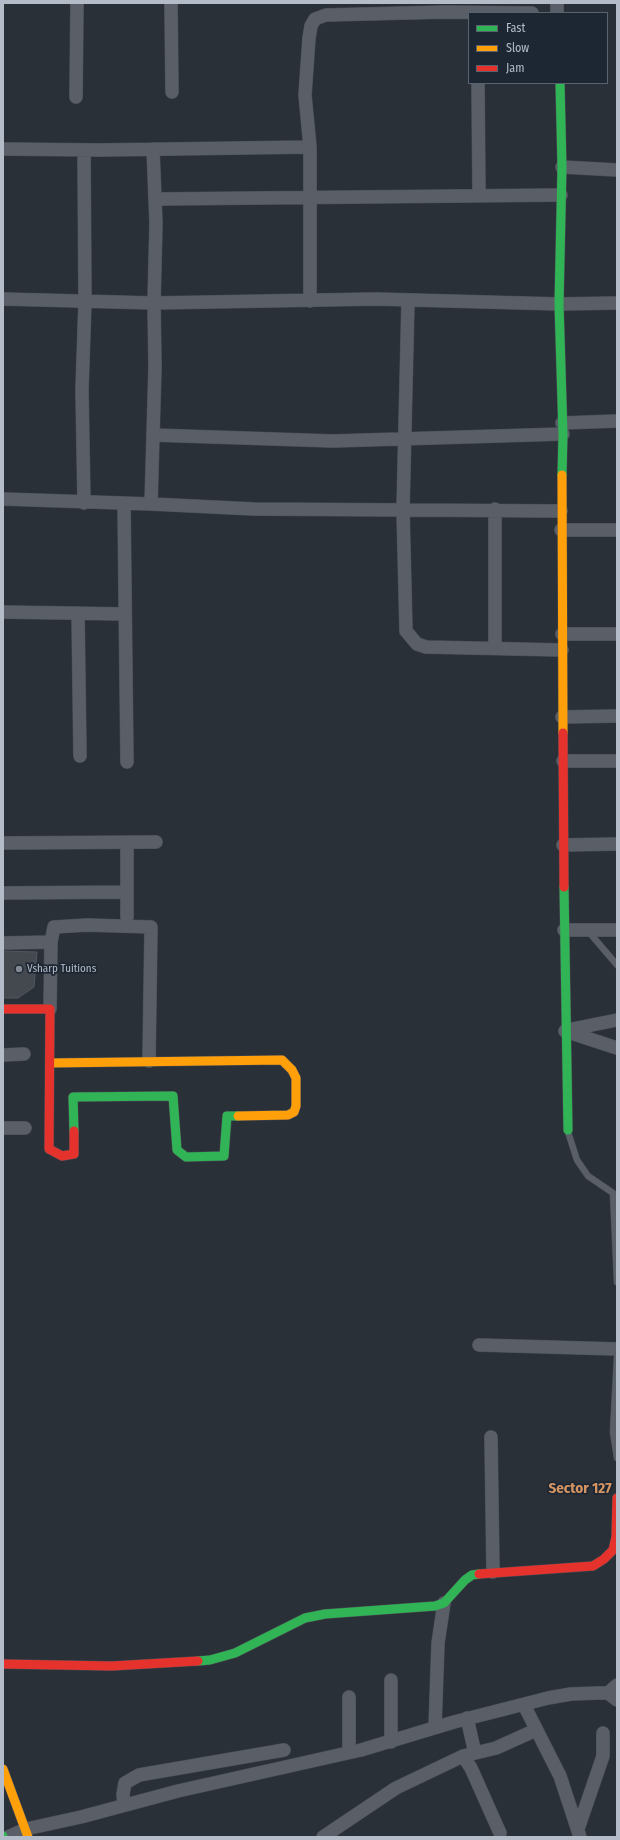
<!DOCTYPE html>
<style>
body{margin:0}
#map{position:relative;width:620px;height:1840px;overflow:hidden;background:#2a3038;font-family:"Fira Sans Condensed",sans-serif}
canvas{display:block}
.frame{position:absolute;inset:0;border:4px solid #b4bcc9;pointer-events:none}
.legend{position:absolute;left:468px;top:12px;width:140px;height:72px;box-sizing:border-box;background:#1d2633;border:1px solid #59626f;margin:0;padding:5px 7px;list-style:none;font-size:12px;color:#b4bcc9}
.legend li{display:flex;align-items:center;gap:8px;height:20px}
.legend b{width:20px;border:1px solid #59626f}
</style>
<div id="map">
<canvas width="620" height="1840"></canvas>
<div class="frame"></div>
<ul class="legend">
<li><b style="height:5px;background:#30b455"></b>Fast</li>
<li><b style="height:5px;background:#ff9f0a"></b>Slow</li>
<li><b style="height:5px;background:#e5322d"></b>Jam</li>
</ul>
</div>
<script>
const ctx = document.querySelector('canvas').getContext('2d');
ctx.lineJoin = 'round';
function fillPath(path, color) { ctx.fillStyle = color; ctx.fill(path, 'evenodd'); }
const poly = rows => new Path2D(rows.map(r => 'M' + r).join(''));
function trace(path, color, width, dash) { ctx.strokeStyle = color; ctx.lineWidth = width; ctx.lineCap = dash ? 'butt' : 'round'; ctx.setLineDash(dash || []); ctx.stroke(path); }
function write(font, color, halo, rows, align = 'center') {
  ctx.font = font + ' "Fira Sans Condensed",sans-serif'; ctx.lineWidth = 3.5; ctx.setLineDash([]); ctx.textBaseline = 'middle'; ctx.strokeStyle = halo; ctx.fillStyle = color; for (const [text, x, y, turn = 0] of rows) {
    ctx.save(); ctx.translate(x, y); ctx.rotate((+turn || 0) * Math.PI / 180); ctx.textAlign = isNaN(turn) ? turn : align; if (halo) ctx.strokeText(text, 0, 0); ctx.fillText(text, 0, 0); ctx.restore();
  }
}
const building = poly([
 [3,951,37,952,34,987,18,998,3,998,3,951]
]);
const lane = poly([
 [588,931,617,965],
 [568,1132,577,1160,588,1176,613,1193,617,1282],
 [617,1357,613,1432,617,1458]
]);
const street = poly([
 [171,3,172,92],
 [557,3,557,13],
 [478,83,479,196],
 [76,97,77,3],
 [3,149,100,150,310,147],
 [562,167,617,170],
 [156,199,561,195],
 [3,299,154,303,376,299,559,304,617,303],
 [310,301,310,147,305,95,309,38,311,26,315,19,326,15,446,12,532,13],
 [408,301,403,510,406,631,417,644,426,647,562,650],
 [562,423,617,421],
 [153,435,333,441,563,434],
 [3,499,151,504,155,367,154,303,156,223,153,149],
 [84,503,82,390,85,301,84,150],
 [124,503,127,762],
 [151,504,254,509,561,511],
 [561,530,617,530],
 [3,612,125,614],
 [78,613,80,756],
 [562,634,617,634],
 [495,648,495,509],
 [562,717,617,716],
 [563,761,617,761],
 [3,843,156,842],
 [563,845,617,844],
 [3,893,127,892],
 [127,917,127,843],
 [564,930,617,930],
 [51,942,54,927,87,925,151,927,149,1061],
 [3,943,51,942,50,1009],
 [567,1030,617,1020],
 [565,1031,617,1048],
 [3,1055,24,1054],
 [3,1128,25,1128],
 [479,1345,617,1349],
 [491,1437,493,1572],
 [608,1693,617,1685],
 [349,1697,349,1752],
 [524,1705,560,1776,580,1837],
 [467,1718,475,1753],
 [435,1727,438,1643,444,1603],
 [391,1742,391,1680],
 [463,1756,471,1768,500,1833],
 [124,1805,123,1794,125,1783,139,1775,284,1750],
 [578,1829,603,1756,603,1733],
 [8,1837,26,1829,81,1817,178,1791,361,1750,454,1722,548,1698,571,1694,598,1693,608,1693,617,1700],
 [323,1837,396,1788,463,1756,496,1748,536,1730]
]);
const fast = poly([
 [560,83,562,167,559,304,563,434,562,475],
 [564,887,568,1130],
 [74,1131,73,1097,173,1096,177,1150,186,1157,224,1156,227,1116,238,1116],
 [198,1661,210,1660,235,1653,305,1618,325,1614,435,1606,444,1603,465,1580,472,1575,479,1574],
 [3,1836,3,1837]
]);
const slow = poly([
 [562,475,563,733],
 [50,1063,282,1060,292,1070,296,1078,296,1106,294,1112,288,1115,238,1116],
 [3,1769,28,1837]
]);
const jam = poly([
 [563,733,564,887],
 [3,1009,50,1009,49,1149,62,1156,74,1154,74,1131],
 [479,1574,593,1566,604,1559,613,1550,616,1537,617,1498],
 [3,1664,112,1666,198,1661]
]);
const markers = [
 [19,969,4,"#848b96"]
];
const poiNames = [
 ["Vsharp Tuitions",27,969]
];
const districtNames = [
 ["Sector 127",580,1489]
];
fillPath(building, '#444950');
trace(building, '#52575f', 1);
trace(lane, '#484c53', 7);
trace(street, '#484c53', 14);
trace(fast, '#484c53', 10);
trace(slow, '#484c53', 10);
trace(jam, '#484c53', 10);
trace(lane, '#5a5e66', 6);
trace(street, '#5a5e66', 13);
trace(fast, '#30b455', 9);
trace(slow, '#ff9f0a', 9);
trace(jam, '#e5322d', 9);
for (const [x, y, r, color] of markers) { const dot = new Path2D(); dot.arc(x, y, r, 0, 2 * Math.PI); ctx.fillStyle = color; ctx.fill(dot); trace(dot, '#1d2633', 1.5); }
write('11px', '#b4bcc9', '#1d2633', poiNames, 'left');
write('bold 15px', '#d59563', '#1d2633', districtNames);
</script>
